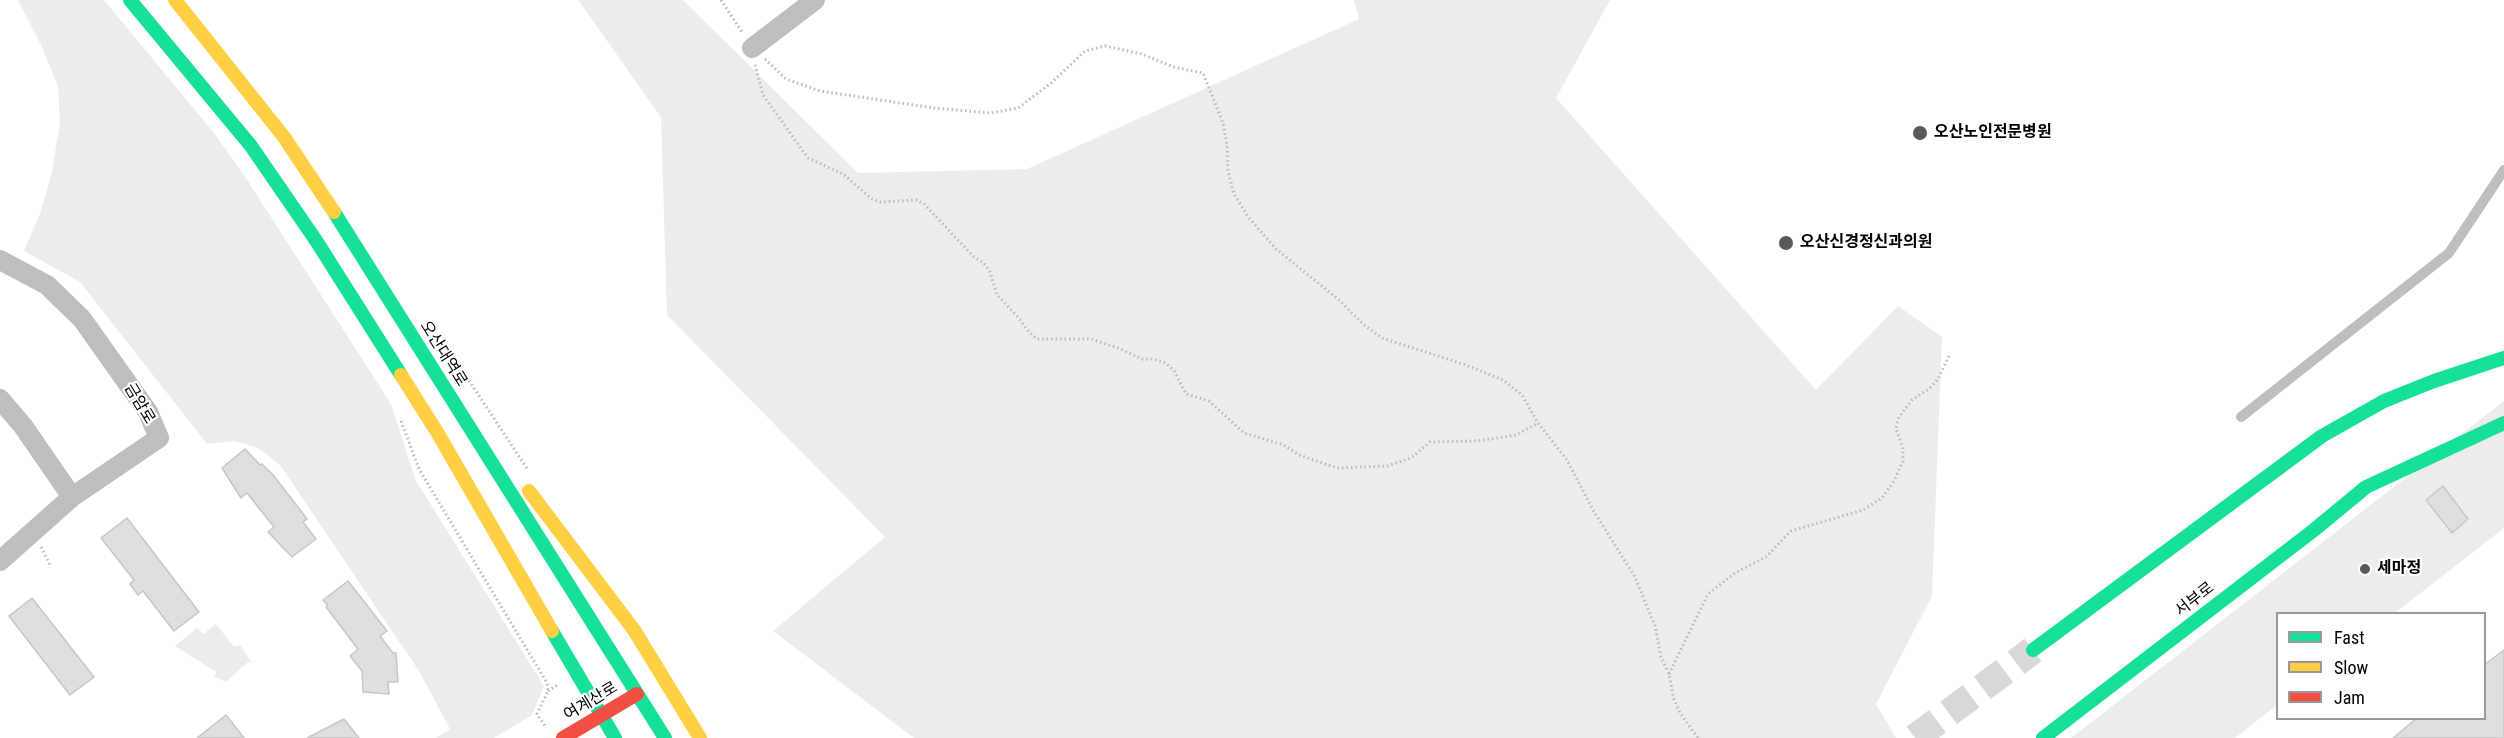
<!DOCTYPE html>
<html>
<head>
<meta charset="utf-8">
<style>
	body { margin:0 }
	#map { position:relative; width:2504px; height:738px; overflow:hidden; background:#fff; font-family:"Roboto Condensed",sans-serif }
	canvas { display:block }
	.legend { position:absolute; left:2276px; top:612px; width:210px; height:108px; box-sizing:border-box; background:#fff; border:2px solid #999; margin:0; padding:8px 10px; list-style:none; font-size:18px; color:#000 }
	.legend li { display:flex; align-items:center; gap:12px; height:30px }
	.legend b { width:30px; border:2px solid #999 }
</style>
</head>
<body>
<div id="map">
<canvas width="2504" height="738"></canvas>
<ul class="legend">
<li><b style="height:8px;background:#16e098"></b>Fast</li>
<li><b style="height:8px;background:#ffcf43"></b>Slow</li>
<li><b style="height:8px;background:#f24e42"></b>Jam</li>
</ul>
</div>
<script>
const ctx = document.querySelector('canvas').getContext('2d');
ctx.lineJoin = 'round';
function paint(path, color) {
  ctx.fillStyle = color;
  ctx.fill(path, 'evenodd');
}
function poly(rows) {
  const path = new Path2D();
  for (const r of rows) {
    path.moveTo(r[0], r[1]);
    for (let i = 2; i < r.length; i += 2) path.lineTo(r[i], r[i + 1]);
  }
  return path;
}
function strokePath(path, color, width, dash) {
  ctx.strokeStyle = color;
  ctx.lineWidth = width;
  ctx.lineCap = dash ? 'butt' : 'round';
  ctx.setLineDash(dash || []);
  ctx.stroke(path);
}
function label(font, color, halo, rows, align = 'center') {
  ctx.font = font + ' "Roboto Condensed","Noto Sans KR",sans-serif';
  ctx.lineWidth = 4.5;
  ctx.setLineDash([]);
  ctx.textBaseline = 'middle';
  ctx.strokeStyle = halo;
  ctx.fillStyle = color;
  for (const [text, x, y, turn = 0] of rows) {
    ctx.save();
    ctx.translate(x, y);
    ctx.rotate((+turn || 0) * Math.PI / 180);
    ctx.textAlign = isNaN(turn) ? turn : align;
    if (halo) ctx.strokeText(text, 0, 0);
    ctx.fillText(text, 0, 0);
    ctx.restore();
  }
}
paint(poly([
	[18,0,104,0,214,133,244,175,391,404,416,481,544,686,532,715,494,738,436,738,450,729,419,671,280,465,261,450,249,445,235,441,207,444,80,282,24,251,41,211,52,172,60,122,58,86,41,45],
	[578,0,683,0,858,173,1027,169,1359,19,1354,0,1610,0,1556,98,1816,390,1898,306,1942,337,1932,596,1876,704,1896,738,914,738,773,631,885,537,667,315,661,117],
	[2504,401,2504,528,2395,613,2278,614,2277,705,2235,738,2071,738],
	[216,624,234,647,240,645,252,663,248,662,226,682,213,676,216,675,216,672,175,646,197,628,203,634]
]), '#ececec');
const building = poly([
	[245,449,260,465,262,464,274,476,307,519,303,522,316,539,292,557,268,532,274,527,247,493,241,498,222,468,245,449],
	[2443,486,2468,519,2452,533,2426,500,2443,486],
	[127,518,199,612,174,631,143,591,138,595,130,584,134,580,101,538,127,518],
	[348,581,387,631,380,636,393,653,396,653,398,682,388,682,389,694,363,692,362,671,350,656,358,649,326,607,328,606,323,600,348,581],
	[32,598,94,677,70,695,9,616,32,598],
	[2504,650,2504,738,2393,738,2417,718,2484,718,2484,665,2504,650],
	[226,715,244,738,197,738,226,715],
	[344,719,359,738,307,738,344,719]
]);
paint(building, '#dfdfdf');
strokePath(building, '#c7c7c7', 1.5);
strokePath(poly([
	[1915,738,2033,650]
]), '#d9d9d9', 28, [28, 14]);
strokePath(poly([
	[721,0,742,32],
	[765,59,786,79,820,91,934,108,991,113,1018,108,1050,84,1085,51,1105,46,1142,54,1173,67,1203,73,1223,123,1227,145,1228,171,1234,194,1249,218,1276,249,1339,300,1364,325,1382,338,1466,365,1503,380,1522,395,1538,423,1567,460,1593,510,1635,577,1655,626,1661,657,1669,674,1674,699,1680,713,1698,738],
	[755,65,763,95,808,158,843,174,872,199,880,202,917,200,924,204,974,257,984,263,990,272,997,295,1018,317,1029,332,1037,339,1091,339,1118,348,1142,359,1153,359,1166,363,1174,371,1186,394,1209,401,1244,433,1284,445,1299,455,1337,468,1387,466,1411,458,1430,442,1477,441,1516,435,1538,423],
	[464,373,528,470],
	[401,421,419,469,547,683,548,691,537,714,545,726],
	[41,547,51,567],
	[1669,674,1708,594,1735,573,1766,557,1791,531,1863,510,1882,498,1894,481,1903,461,1903,449,1896,428,1899,417,1912,400,1930,388,1938,379,1950,354],
	[548,691,559,684]
]), '#b9b9b9', 3, [1.5, 3]);
strokePath(poly([
	[2241,417,2449,253,2504,170]
]), '#bebebe', 10);
strokePath(poly([
	[752,48,815,0],
	[0,260,47,285,82,319,148,412,159,438,72,497,0,561],
	[0,399,23,426,72,497]
]), '#bebebe', 20);
strokePath(poly([
	[130,0,251,146,317,242,401,375],
	[334,212,665,738],
	[552,631,615,738],
	[2033,650,2322,436,2384,401,2434,381,2504,358],
	[2043,738,2314,530,2366,487,2504,423]
]), '#16e098', 14);
strokePath(poly([
	[175,0,284,137,334,212],
	[401,375,437,432,552,631],
	[529,491,634,630,700,738]
]), '#ffcf43', 14);
strokePath(poly([
	[563,738,637,694]
]), '#f24e42', 14);
for (const [x, y, r, color] of [
	[1920,133,8,"#595959"],
	[1786,243,8,"#595959"],
	[2365,569,6,"#595959"]
]) {
  const dot = new Path2D();
  dot.arc(x, y, r, 0, 2 * Math.PI);
  ctx.fillStyle = color;
  ctx.fill(dot);
  strokePath(dot, '#fff', 2);
}
label('bold 16px', '#000', '#fff', [
	["오산노인전문병원",1934,133],
	["오산신경정신과의원",1800,243],
	["세마정",2377,569]
], 'left');
label('16px', '#000', '#fff', [
	["오산대역로",443,354,58],
	["금암로",139,404,59],
	["서부로",2195,600,-38],
	["여계산로",591,702,-31]
]);
</script>
</body>
</html>
